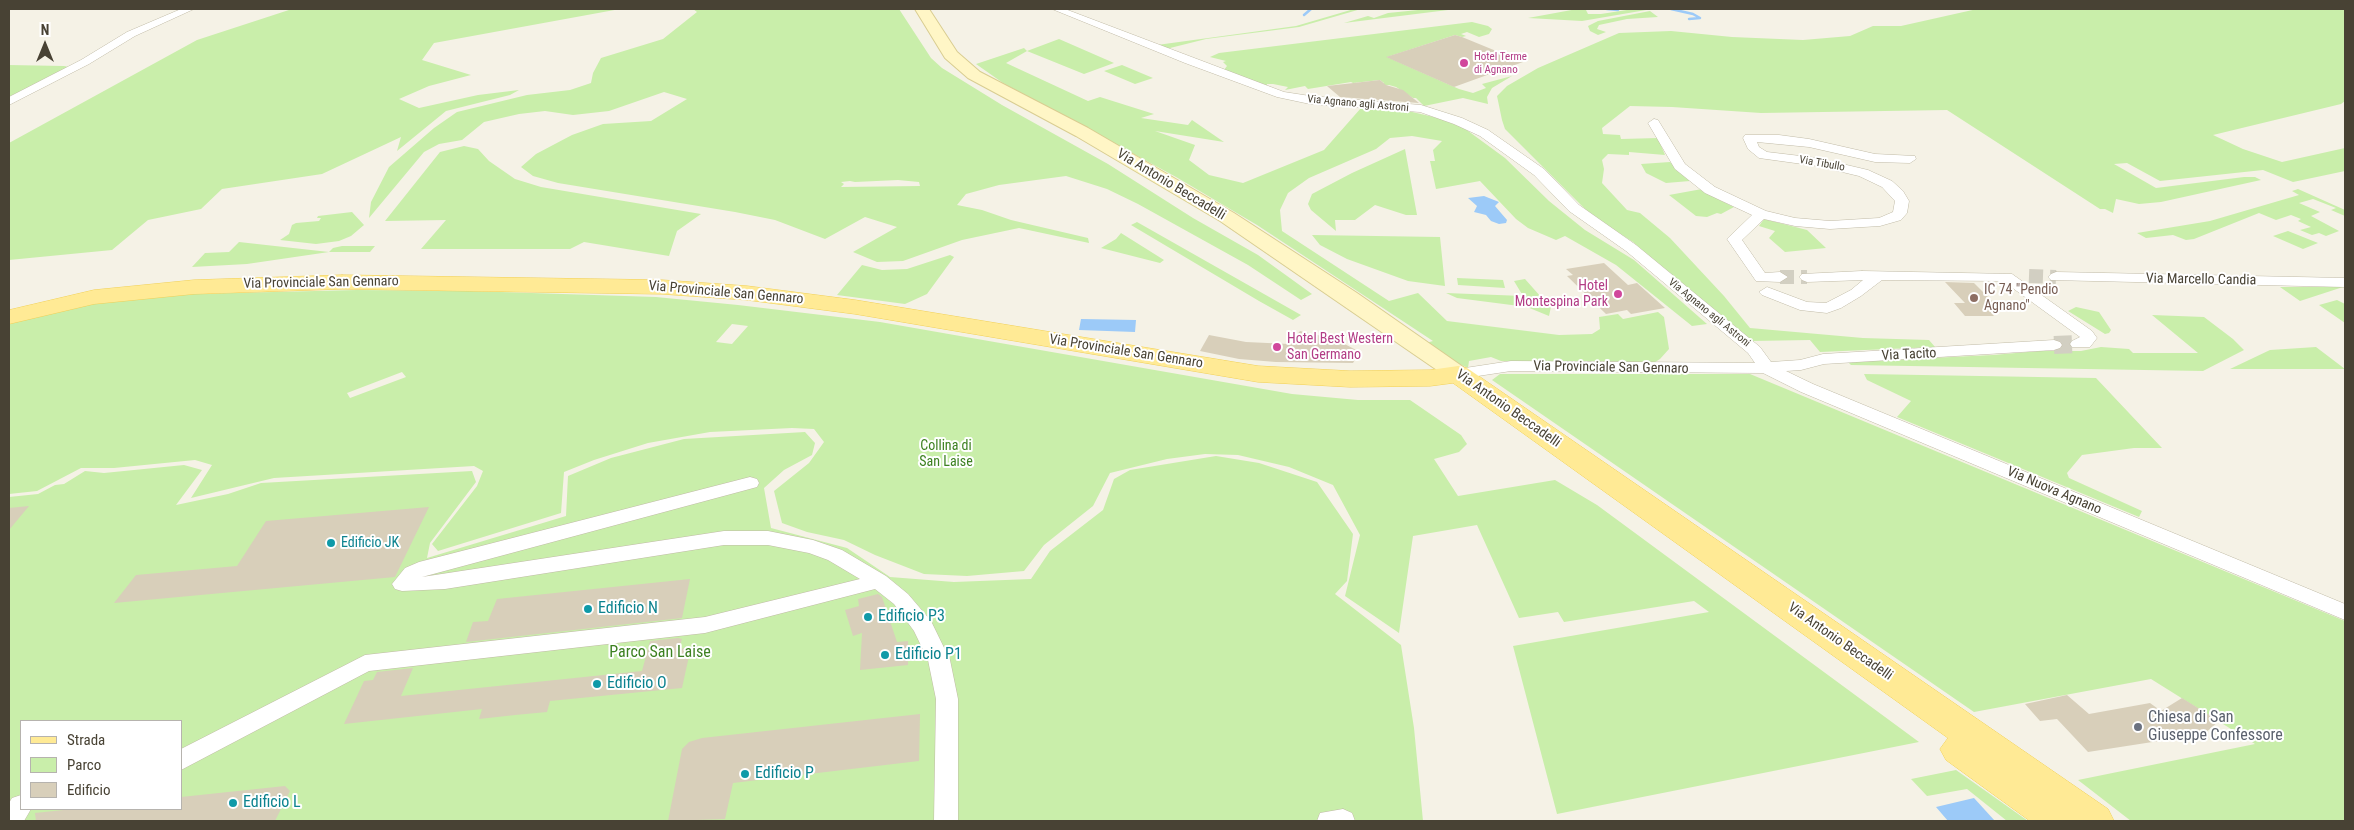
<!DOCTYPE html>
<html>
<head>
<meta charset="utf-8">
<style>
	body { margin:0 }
	#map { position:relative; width:2354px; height:830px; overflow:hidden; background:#f5f2e6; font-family:"Roboto Condensed",sans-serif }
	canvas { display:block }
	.frame { position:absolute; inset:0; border:10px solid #484234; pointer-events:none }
	.legend { position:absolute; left:20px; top:720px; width:162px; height:90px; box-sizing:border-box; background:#fff; border:1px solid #b6b3ae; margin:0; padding:6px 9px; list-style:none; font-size:15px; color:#484234 }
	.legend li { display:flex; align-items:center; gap:10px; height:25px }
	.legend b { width:25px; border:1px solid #b6b3ae }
	.north { position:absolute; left:20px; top:20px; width:50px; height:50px; -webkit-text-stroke:4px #fff; paint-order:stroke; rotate:0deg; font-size:14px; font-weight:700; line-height:20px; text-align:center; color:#484234 }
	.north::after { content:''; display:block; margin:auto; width:18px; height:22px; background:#484234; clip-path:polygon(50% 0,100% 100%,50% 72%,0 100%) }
</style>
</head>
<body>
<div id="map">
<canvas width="2354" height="830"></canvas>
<div class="frame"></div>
<ul class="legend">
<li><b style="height:6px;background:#ffea95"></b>Strada</li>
<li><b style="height:14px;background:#c9eeaa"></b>Parco</li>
<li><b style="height:14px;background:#d8cfba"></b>Edificio</li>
</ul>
<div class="north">N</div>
</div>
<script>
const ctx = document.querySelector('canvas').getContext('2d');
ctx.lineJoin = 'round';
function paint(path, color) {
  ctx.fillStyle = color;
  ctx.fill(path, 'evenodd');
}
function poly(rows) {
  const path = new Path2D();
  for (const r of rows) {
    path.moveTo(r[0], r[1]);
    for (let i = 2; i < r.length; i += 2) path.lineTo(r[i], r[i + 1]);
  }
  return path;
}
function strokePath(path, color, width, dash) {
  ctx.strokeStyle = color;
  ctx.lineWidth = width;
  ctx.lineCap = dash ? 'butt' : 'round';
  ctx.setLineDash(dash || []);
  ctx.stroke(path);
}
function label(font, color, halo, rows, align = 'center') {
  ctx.font = font + ' "Roboto Condensed",sans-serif';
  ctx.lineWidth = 4;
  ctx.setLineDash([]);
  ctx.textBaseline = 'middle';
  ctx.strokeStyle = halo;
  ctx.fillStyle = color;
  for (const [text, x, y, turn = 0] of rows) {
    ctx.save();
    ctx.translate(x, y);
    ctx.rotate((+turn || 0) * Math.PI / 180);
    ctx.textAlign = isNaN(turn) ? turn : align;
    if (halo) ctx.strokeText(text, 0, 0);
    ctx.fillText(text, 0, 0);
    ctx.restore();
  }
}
paint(poly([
	[292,9,620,9,434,43,422,60,471,75,429,86,399,99,419,108,478,95,519,90,510,95,446,111,397,151,401,137,322,174,222,189,201,209,148,220,112,250,9,260,9,143,197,40],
	[693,9,899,9,931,58,942,68,1002,105,1108,164,1193,218,1258,255,1312,294,1301,300,1248,265,1138,204,1107,189,1066,176,999,185,966,194,957,205,982,210,1011,220,1088,238,1089,243,1019,228,962,240,903,261,877,262,853,252,897,227,865,217,825,239,775,220,735,212,558,183,533,176,521,167,536,154,572,135,603,124,651,121,687,99,664,92,609,111,573,115,545,111,519,114,484,122,462,140,439,144,424,152,369,218,371,202,389,167,434,128,457,112,527,95,570,90,591,83,593,73,601,58,663,39,697,12],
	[898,180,919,182,920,186,841,187,844,184,841,182,850,181,855,182],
	[1354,9,1361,9,1299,27,1206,39,1166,49,1157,45,1296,26],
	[1428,9,1456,9,1344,23,1368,16,1374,18,1388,13],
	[1577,9,1589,9,1586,10,1588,14,1601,14,1633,9,1652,9,1582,21,1528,18],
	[1977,9,2345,9,2345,101,2341,104,2213,135,2243,149,2282,162,2345,148,2345,171,2293,182,2263,170,2160,181,2127,163,2114,164,2156,188,2244,177,2255,177,2261,180,2161,202,2139,204,2116,199,2113,213,2105,209,2100,209,1947,110,1761,113,1672,107,1630,106,1602,128,1603,134,1620,135,1621,139,1658,138,1665,155,1629,152,1629,155,1608,154,1602,160,1604,169,1602,183,1627,210,1640,213,1670,238,1724,296,1750,328,1863,338,1929,340,1935,347,1820,352,1810,340,1752,341,1683,287,1633,242,1592,216,1505,129,1502,120,1497,96,1507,86,1538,68,1619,33,1671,31,1732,37,1803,40,1850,36,1873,26,1901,26],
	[1650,11,1658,17,1627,19,1599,25,1597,29,1606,32,1598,35,1590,31,1588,26,1598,21],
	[1472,22,1488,26,1492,29,1489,34,1479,37,1467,32,1461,34,1466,36,1462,37,1455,35,1387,57,1459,89,1473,93,1486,88,1482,84,1512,76,1492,88,1487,97,1488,104,1463,98,1424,106,1416,98,1413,98,1396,87,1389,85,1382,86,1384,83,1380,80,1353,83,1351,82,1308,89,1305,86,1285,90,1288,87,1273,84,1267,84,1267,87,1223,71,1227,66,1223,62,1226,61,1210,57,1219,53],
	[1059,39,1114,63,1084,74,1027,51,1006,63,1088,101,1100,97,1154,114,1141,118,1188,125,1192,120,1224,142,1155,131,1195,145,1189,160,1209,175,1243,183,1324,150,1361,108,1408,111,1438,118,1464,128,1505,158,1549,201,1585,230,1634,260,1707,324,1692,326,1616,265,1565,236,1556,240,1528,228,1516,219,1480,181,1436,189,1430,161,1435,161,1433,150,1442,141,1412,136,1390,138,1376,149,1309,178,1288,193,1280,210,1282,231,1389,301,1418,293,1447,321,1559,335,1592,334,1600,329,1599,317,1618,314,1623,319,1658,312,1664,317,1669,349,1660,359,1652,364,1501,361,1491,357,1469,361,1468,368,1457,363,1426,343,1433,341,1257,225,1176,177,1003,83,976,64,1024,48,1027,51],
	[9,65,64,66,69,67,9,99],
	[1122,65,1153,78,1135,84,1104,71],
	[464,146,478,149,489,161,515,179,541,187,701,214,677,231,669,256,584,242,570,249,421,249,446,220,385,221,440,152],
	[1405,149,1417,215,1406,215,1375,205,1355,220,1335,220,1336,231,1311,210,1308,204,1312,194,1352,173],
	[1670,162,1690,181,1666,183,1646,173,1641,164],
	[1702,189,1720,200,1734,207,1721,214,1717,213,1707,217,1696,216,1669,195],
	[2298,189,2345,210,2345,216,2331,210,2336,208,2313,199,2299,203,2320,212,2311,216,2339,231,2326,236,2319,233,2312,235,2300,230,2311,227,2298,221,2301,219,2291,215,2276,220,2259,213,2194,239,2186,240,2173,235,2146,238,2137,233,2210,221,2299,195,2292,191],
	[352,212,364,225,351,236,339,241,316,244,280,240,289,234,292,225,296,223,319,221,321,218,317,218,318,216],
	[1764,219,1807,230,1826,248,1785,252,1769,238,1775,231,1759,226],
	[1137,222,1301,315,1293,320,1259,301,1131,225],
	[2288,231,2318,243,2303,249,2273,236],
	[1121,233,1164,260,1160,263,1101,248,1116,239],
	[1312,235,1440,237,1445,286,1408,281,1347,259,1320,245],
	[239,242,329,252,333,248,342,246,375,246,370,252,329,252,247,264,192,267,205,253,229,252],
	[950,255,954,257,927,294,905,304,837,295,862,265,882,270,907,269],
	[1457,278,1503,280,1505,288,1458,285],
	[1525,279,1541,297,1552,302,1549,316,1527,307,1457,298,1446,293,1523,296,1514,281],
	[2280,287,2343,287,2300,301],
	[357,290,469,291,656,297,738,305,880,322,1292,394,1358,400,1410,400,1461,435,1467,444,1459,452,1434,459,1458,496,1555,480,1597,505,1919,742,1557,814,1513,646,1709,612,1694,601,1564,622,1558,612,1519,618,1477,525,1413,536,1399,633,1345,596,1360,535,1333,485,1289,467,1238,455,1205,454,1167,459,1110,473,1093,506,1044,545,1024,571,967,576,924,574,875,555,844,540,807,532,782,523,774,491,809,463,824,442,814,429,792,428,710,432,648,443,594,460,564,472,561,513,438,551,432,544,477,486,483,471,474,466,274,478,191,498,212,465,195,460,114,468,81,468,37,491,9,494,9,323,76,306,129,298,190,294],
	[732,324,748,326,732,344,716,342],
	[402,372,406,377,350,398,347,393],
	[2337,300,2345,304,2345,323,2319,305],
	[2076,307,2099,312,2111,330,2109,333,2105,334,2068,311],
	[2152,315,2204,317,2233,339,2244,350,2203,371,1851,365,1848,362,1993,355,2039,351,2081,351,2101,347,2129,349,2133,353,2198,353],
	[2316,347,2345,369,2230,369,2270,350],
	[1500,374,1750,374,2345,621,2345,821,2131,821,2078,780,2255,744,2151,679,1974,712,1492,380],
	[1864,374,2096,378,2162,448,2134,448,2082,455,2067,473,2069,478,2142,511,2139,517,1897,417,1911,401,1867,380],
	[805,432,815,443,812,455,784,470,764,488,771,528,847,548,890,577,954,582,1031,579,1050,551,1103,510,1114,479,1130,470,1216,456,1259,463,1317,482,1353,534,1347,581,1335,594,1401,645,1414,728,1423,821,9,821,9,497,38,494,55,485,64,484,85,471,104,473,184,465,202,470,176,505,228,494,261,483,472,471,476,482,430,543,427,558,566,516,568,476,611,458,684,439],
	[21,721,181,721,181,809,21,809],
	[1956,770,2028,821,2007,821,1967,789,1927,796,1911,779]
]), '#c9eeaa');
paint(poly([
	[1484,196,1499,202,1495,206,1507,220,1506,223,1499,224,1491,221,1486,215,1474,212,1477,206,1468,198],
	[1081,319,1136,320,1135,332,1079,330],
	[1974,798,1995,821,1948,821,1936,807]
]), '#9ccaf8');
strokePath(poly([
	[1607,9,1618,10],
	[1671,9,1693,14,1700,18,1689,19],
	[1304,15,1311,9]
]), '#9ccaf8', 2.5);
paint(poly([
	[1455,35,1462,37,1523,62,1454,87,1386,57],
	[1380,80,1386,85,1403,90,1419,103,1340,97,1327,86],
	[1604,263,1628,285,1637,283,1665,308,1631,314,1627,310,1606,314,1567,276,1573,275,1566,269],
	[1945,282,1974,283,2000,309,1988,309,1994,316,1965,316,1954,303,1965,303],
	[1300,331,1335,339,1360,352,1353,363,1276,362,1239,359,1200,351,1209,335,1246,342,1289,344],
	[29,506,9,530,9,508],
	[429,507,395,577,114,603,136,575,237,566,266,521],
	[690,579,682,618,466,642,473,622,488,621,497,599],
	[878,594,882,597,897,642,908,641,908,665,860,670,862,633,853,636,845,610,859,606,858,599],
	[678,638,682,639,679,649,691,647,682,688,550,701,547,712,515,715,479,719,482,709,344,724,364,681,373,680,377,672,413,668,401,696,642,671,650,641],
	[2067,695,2089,714,2150,703,2161,711,2182,698,2219,721,2204,734,2088,752,2057,719,2040,721,2025,704],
	[920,714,919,761,733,783,725,819,668,821,682,749,689,742,702,738],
	[285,786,290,791,275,821,36,821,35,813,73,809,181,809,181,797]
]), '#d8cfba');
strokePath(poly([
	[2029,276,2056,277],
	[1780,277,1807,277]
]), '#d2cfc2', 14, [14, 7]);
strokePath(poly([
	[2054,345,2078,344]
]), '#d2cfc2', 18, [18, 9]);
const street = poly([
	[181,9,194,9,135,36,89,64,9,105,9,97,81,60,127,32,181,9],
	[1052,9,1065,9,1284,92,1310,96,1421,105,1462,118,1488,130,1544,169,1579,205,1636,245,1760,347,1771,362,1800,360,1823,354,2054,340,2060,342,2062,345,2060,348,2054,350,1824,364,1801,370,1786,371,1813,384,2345,604,2345,620,1801,392,1763,373,1511,371,1458,379,1452,378,1450,374,1452,370,1511,361,1755,363,1748,353,1626,251,1569,211,1534,175,1480,136,1454,124,1420,112,1310,104,1277,97,1185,63,1052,9],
	[1654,119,1658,120,1685,164,1715,187,1766,211,1795,218,1830,221,1879,218,1893,212,1895,201,1882,187,1859,176,1817,166,1759,158,1748,149,1743,138,1745,135,1779,135,1809,139,1875,154,1915,156,1916,159,1910,163,1875,162,1809,147,1757,142,1759,147,1767,152,1817,158,1868,170,1892,181,1903,191,1909,201,1907,213,1901,220,1880,226,1830,229,1795,226,1764,219,1742,240,1765,273,1780,272,1788,277,1780,282,1756,281,1727,239,1752,215,1705,193,1675,169,1648,123,1654,119],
	[1862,271,2012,274,2092,331,2097,338,2090,347,2072,347,2070,344,2072,341,2080,337,2003,281,1882,280,1861,296,1841,308,1827,313,1800,310,1762,295,1759,292,1767,287,1807,302,1826,303,1851,290,1863,280,1807,282,1802,280,1799,277,1802,274,1862,271],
	[2056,272,2345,278,2345,287,2051,280,2048,277,2051,274,2056,272],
	[750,477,757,479,759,483,757,487,422,577,724,531,768,531,813,540,842,550,886,576,908,594,931,621,950,660,958,699,958,821,934,821,936,699,928,660,914,631,894,604,875,589,705,633,369,671,181,770,181,749,365,655,705,617,860,579,828,560,809,553,768,545,724,545,445,589,402,591,395,589,392,584,405,568,419,562,750,477],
	[21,795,21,809,31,809,24,821,9,821,9,803,12,798,21,795],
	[1343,809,1352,813,1355,821,1317,821,1320,813,1343,809]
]);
const secondary = poly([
	[915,9,929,9,957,52,980,72,1088,128,1234,213,1357,293,1466,369,1470,374,1466,379,1458,381,1450,379,1220,221,1076,136,968,78,945,58,915,9]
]);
const primary = poly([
	[342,275,662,280,747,286,855,300,1258,366,1350,371,1430,370,1458,366,1467,368,2108,809,2114,821,2030,821,1946,760,1940,749,1948,738,1453,383,1430,386,1350,387,1258,382,855,314,747,300,662,294,342,289,194,294,94,304,9,324,9,310,94,290,194,280,342,275]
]);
strokePath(street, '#c1bba7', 1);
strokePath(secondary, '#d9cd91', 2);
strokePath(primary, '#f1d058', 1);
paint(street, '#fff');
paint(secondary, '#fff6c6');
paint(primary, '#ffea95');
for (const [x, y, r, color] of [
	[1464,63,5,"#d1479c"],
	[1618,294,5,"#d1479c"],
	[1974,298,5,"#8d6e63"],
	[1277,347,5,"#d1479c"],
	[331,543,5,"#0f9aa8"],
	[588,609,5,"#0f9aa8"],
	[868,617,5,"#0f9aa8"],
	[885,655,5,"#0f9aa8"],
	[597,684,5,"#0f9aa8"],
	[2138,727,5,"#6b7280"],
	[745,774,5,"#0f9aa8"],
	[233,803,5,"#0f9aa8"]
]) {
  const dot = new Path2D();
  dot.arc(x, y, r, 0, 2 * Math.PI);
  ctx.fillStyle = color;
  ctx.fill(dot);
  strokePath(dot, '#fff', 2);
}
label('11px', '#b23c85', '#fff', [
	["Hotel Terme",1474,57],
	["di Agnano",1474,70]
], 'left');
label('11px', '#484234', '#fff', [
	["Via Agnano agli Astroni",1358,104,5],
	["Via Tibullo",1822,164,10],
	["Via Agnano agli Astroni",1709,313,39]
]);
label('14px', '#484234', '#fff', [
	["Via Antonio Beccadelli",1171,185,31],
	["Via Marcello Candia",2201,280,1],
	["Via Provinciale San Gennaro",321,283,-1],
	["Via Provinciale San Gennaro",726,293,5],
	["Via Provinciale San Gennaro",1126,352,9],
	["Via Tacito",1909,355,-3],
	["Via Provinciale San Gennaro",1611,368,1],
	["Via Antonio Beccadelli",1508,409,35],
	["Via Nuova Agnano",2054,491,23],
	["Via Antonio Beccadelli",1840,642,35]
]);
label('14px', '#b23c85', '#fff', [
	["Hotel",1608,286],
	["Montespina Park",1608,302],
	["Hotel Best Western",1287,339,"left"],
	["San Germano",1287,355,"left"]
], 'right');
label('14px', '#785e54', '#fff', [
	["IC 74 \"Pendio",1984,290],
	["Agnano\"",1984,306]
], 'left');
label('14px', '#3d8121', '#fff', [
	["Collina di",946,446],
	["San Laise",946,462]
]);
label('14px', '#0d838f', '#fff', [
	["Edificio JK",341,543]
], 'left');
label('16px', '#0d838f', '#fff', [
	["Edificio N",598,609],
	["Edificio P3",878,617],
	["Edificio P1",895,655],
	["Edificio O",607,684],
	["Edificio P",755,774],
	["Edificio L",243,803]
], 'left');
label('16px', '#3d8121', '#fff', [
	["Parco San Laise",660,653]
]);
label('16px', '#5b616d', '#fff', [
	["Chiesa di San",2148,718],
	["Giuseppe Confessore",2148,736]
], 'left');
</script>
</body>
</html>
